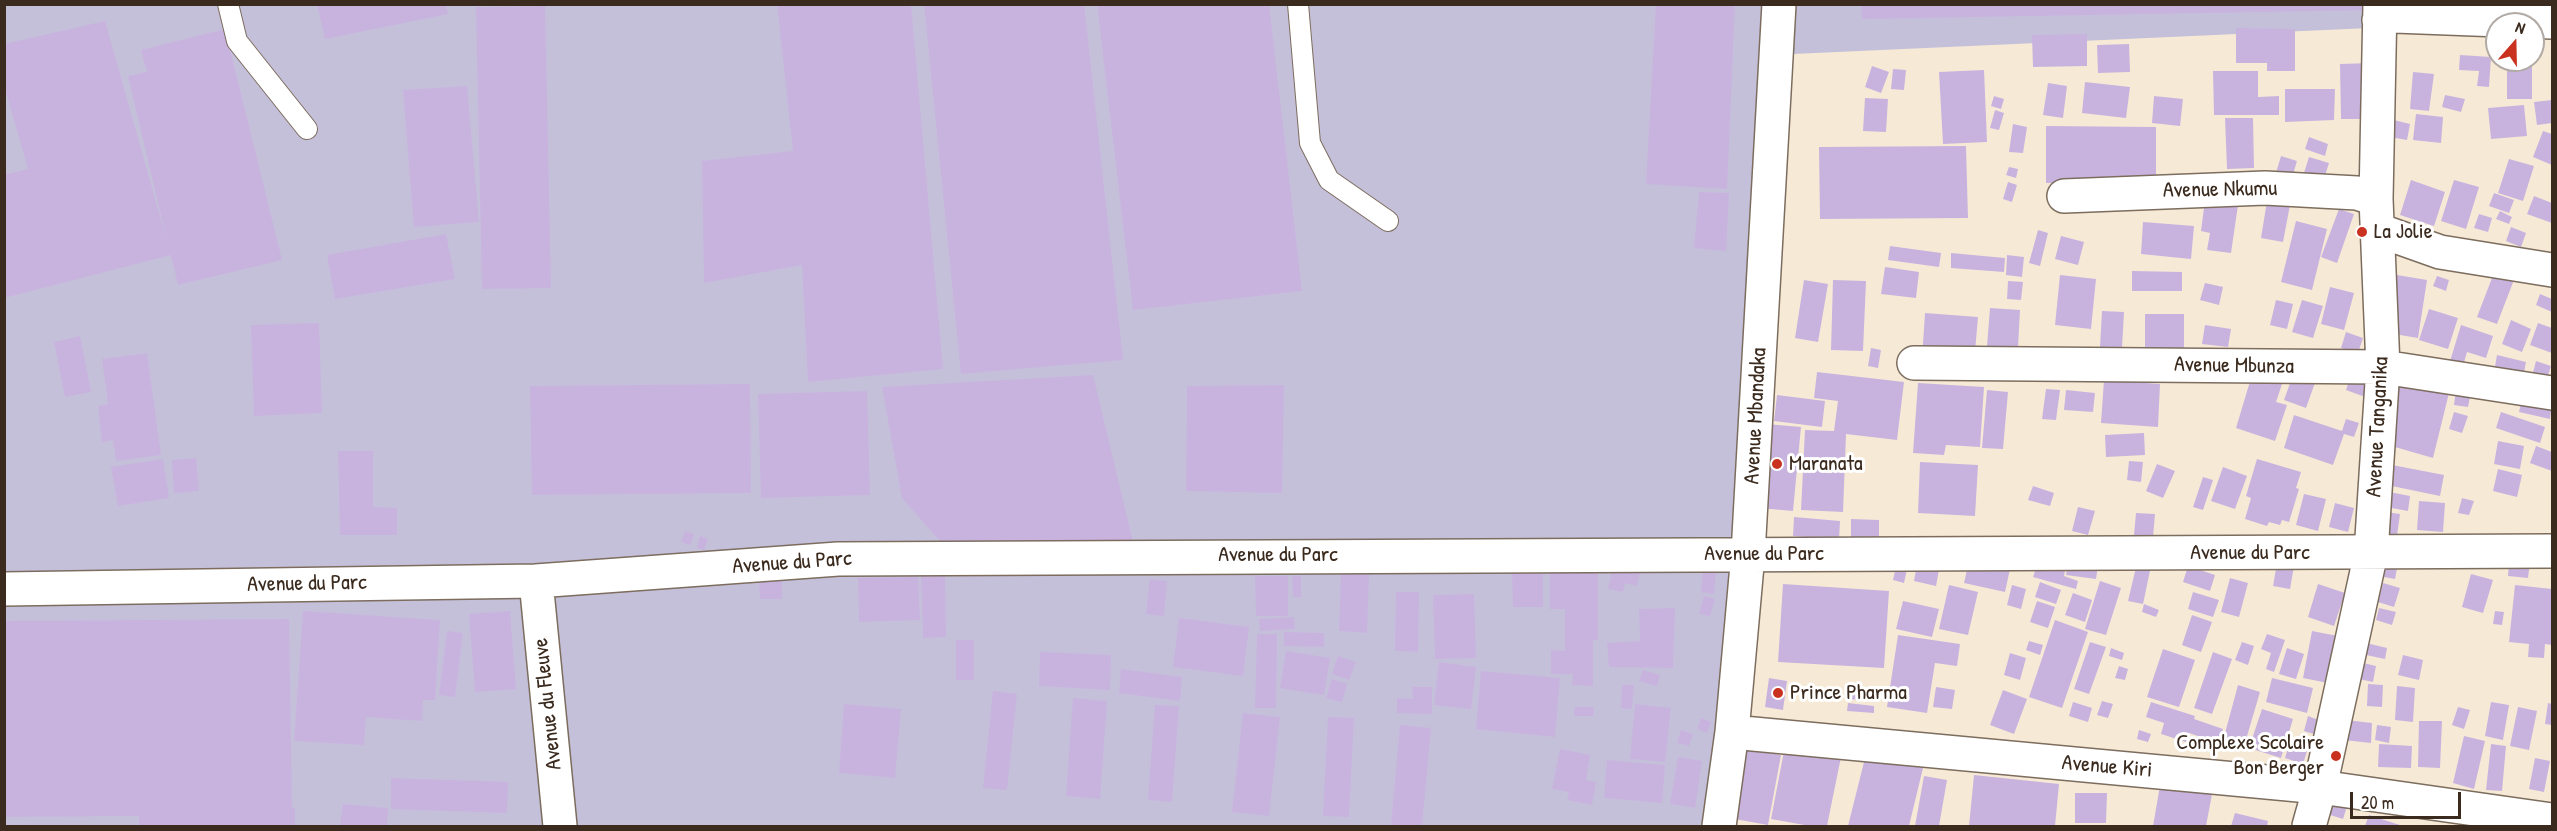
<!DOCTYPE html>
<html>
<head>
<meta charset="utf-8">
<style>
	body { margin:0 }
	#map { position:relative; width:2557px; height:831px; overflow:hidden; background:#f6ead6; font-family:"Patrick Hand",sans-serif }
	canvas { display:block }
	.frame { position:absolute; inset:0; border:6px solid #3b2a1e; pointer-events:none }
	.north { position:absolute; left:2485px; top:12px; width:60px; height:60px; box-sizing:border-box; background:#fff; border:2px solid #b1aaa5; border-radius:50%; rotate:20deg; font-size:16px; font-weight:700; line-height:24px; text-align:center; color:#3b2a1e }
	.north::after { content:''; display:block; margin:auto; width:21px; height:27px; background:#c8321e; clip-path:polygon(50% 0,100% 100%,50% 72%,0 100%) }
	.scale { position:absolute; left:2350px; top:792px; width:111px; height:27px; box-sizing:border-box; border:3px solid #3b2a1e; border-top:0; padding-left:8px; font-size:18px; line-height:21px; white-space:nowrap; color:#3b2a1e; -webkit-text-stroke:4px #fff; paint-order:stroke }
</style>
</head>
<body>
<div id="map">
<canvas width="2557" height="831"></canvas>
<div class="frame"></div>
<div class="north">N</div>
<div class="scale">20 m</div>
</div>
<script>
const ctx = document.querySelector('canvas').getContext('2d');
ctx.lineJoin = 'round';
function paint(path, color) {
  ctx.fillStyle = color;
  ctx.fill(path, 'evenodd');
}
function poly(rows) {
  const path = new Path2D();
  for (const r of rows) {
    path.moveTo(r[0], r[1]);
    for (let i = 2; i < r.length; i += 2) path.lineTo(r[i], r[i + 1]);
  }
  return path;
}
function strokePath(path, color, width, dash) {
  ctx.strokeStyle = color;
  ctx.lineWidth = width;
  ctx.lineCap = dash ? 'butt' : 'round';
  ctx.setLineDash(dash || []);
  ctx.stroke(path);
}
function label(font, color, halo, rows, align = 'center') {
  ctx.font = font + ' "Patrick Hand",sans-serif';
  ctx.lineWidth = 6;
  ctx.setLineDash([]);
  ctx.textBaseline = 'middle';
  ctx.strokeStyle = halo;
  ctx.fillStyle = color;
  for (const [text, x, y, turn = 0] of rows) {
    ctx.save();
    ctx.translate(x, y);
    ctx.rotate((+turn || 0) * Math.PI / 180);
    ctx.textAlign = isNaN(turn) ? turn : align;
    if (halo) ctx.strokeText(text, 0, 0);
    ctx.fillText(text, 0, 0);
    ctx.restore();
  }
}
paint(poly([
	[5,5,2413,5,2414,26,1793,54,1755,549,1721,826,5,826]
]), '#c5c0da');
paint(poly([
	[317,4,446,4,448,14,325,39],
	[777,4,911,4,943,369,808,382,802,265,704,283,702,161,793,151],
	[924,4,1084,4,1123,360,961,374],
	[1097,4,1269,4,1302,291,1133,310],
	[1656,4,1735,4,1727,189,1646,184],
	[1861,4,2376,4,2376,10,1862,19],
	[545,6,551,288,482,289,476,7],
	[105,21,167,241,128,76,147,72,141,50,225,29,282,260,178,285,171,255,4,298,4,175,28,169,4,85,4,44],
	[2236,28,2295,29,2295,71,2267,71,2267,63,2236,63],
	[2087,34,2087,66,2033,67,2032,35],
	[2129,44,2130,72,2098,73,2097,45],
	[2460,55,2491,57,2489,87,2477,86,2479,71,2459,70],
	[2532,62,2532,99,2507,99,2507,63],
	[2372,63,2373,119,2341,119,2340,64],
	[1872,66,1889,72,1881,93,1865,87],
	[1893,69,1906,70,1904,90,1891,89],
	[1984,70,1987,142,1943,144,1939,72],
	[2213,71,2258,71,2258,97,2279,96,2279,115,2214,115],
	[2413,72,2434,74,2429,111,2410,109],
	[2085,82,2130,87,2126,118,2082,113],
	[2048,83,2067,86,2063,118,2043,115],
	[467,86,479,222,414,227,403,90],
	[2285,89,2335,89,2334,120,2285,122],
	[2445,95,2465,99,2461,112,2442,107],
	[1994,96,2004,99,2001,109,1991,106],
	[2154,96,2183,99,2180,126,2152,123],
	[1865,98,1888,99,1886,132,1863,131],
	[2552,100,2552,123,2537,125,2534,102],
	[2524,105,2527,136,2491,139,2488,108],
	[1995,110,2004,113,1999,130,1990,128],
	[2416,114,2443,117,2441,143,2413,140],
	[2225,118,2253,118,2254,168,2227,169],
	[2394,120,2410,124,2407,140,2390,137],
	[2013,124,2027,127,2023,153,2009,152],
	[2046,126,2156,127,2156,184,2046,183],
	[2543,131,2552,134,2552,165,2533,157],
	[2309,137,2328,144,2325,156,2305,149],
	[1966,146,1968,218,1820,219,1819,147],
	[2281,156,2297,161,2291,181,2275,176],
	[2309,157,2329,163,2324,179,2304,173],
	[2509,159,2534,166,2523,201,2498,193],
	[2009,167,2018,169,2016,178,2006,175],
	[2411,180,2445,192,2434,226,2400,215],
	[2454,180,2479,187,2466,229,2441,221],
	[2008,182,2017,185,2012,202,2003,199],
	[1699,192,1729,193,1726,251,1694,248],
	[2494,193,2514,200,2509,213,2489,206],
	[2534,196,2552,203,2552,223,2527,214],
	[2205,200,2238,205,2231,253,2207,250,2210,233,2201,231],
	[2267,201,2290,205,2283,242,2261,238],
	[2339,209,2354,214,2337,263,2321,257],
	[2500,211,2512,217,2509,224,2496,219],
	[2479,214,2492,218,2488,232,2474,228],
	[2296,221,2327,229,2312,290,2281,282],
	[2143,222,2194,226,2191,259,2141,254],
	[2511,227,2526,233,2521,247,2506,241],
	[2038,230,2048,233,2040,266,2029,263],
	[446,234,455,279,335,299,327,255],
	[2061,236,2084,242,2078,265,2055,259],
	[1890,246,1941,253,1939,267,1888,260],
	[1951,253,2005,258,2004,272,1951,268],
	[2007,255,2024,257,2022,277,2006,275],
	[2497,265,2517,272,2497,324,2477,317],
	[1885,267,1919,272,1916,298,1881,294],
	[2132,271,2182,272,2182,291,2132,291],
	[2060,275,2096,279,2091,329,2055,325],
	[2397,275,2427,280,2418,338,2388,333],
	[2437,276,2449,280,2446,291,2433,286],
	[1804,280,1828,284,1818,342,1795,338],
	[1833,280,1866,281,1863,351,1831,350],
	[2008,281,2023,282,2021,300,2007,299],
	[2205,283,2223,287,2219,305,2200,300],
	[2330,287,2354,293,2344,330,2321,324],
	[2540,294,2552,299,2552,312,2536,305],
	[2276,300,2293,304,2287,329,2270,325],
	[2302,300,2323,306,2313,338,2292,332],
	[1990,308,2020,310,2018,348,1987,346],
	[2429,309,2458,318,2448,349,2419,340],
	[2102,311,2124,312,2122,348,2100,347],
	[1925,313,1978,317,1974,363,1922,359],
	[2145,314,2184,314,2184,357,2145,355],
	[2511,320,2531,329,2522,352,2502,344],
	[319,323,322,413,254,416,251,325],
	[2538,323,2552,328,2552,353,2530,345],
	[2205,325,2231,329,2228,347,2202,344],
	[2461,325,2493,336,2486,358,2467,352,2461,373,2448,368],
	[2346,332,2363,338,2358,353,2341,348],
	[80,336,91,392,65,397,54,342],
	[1871,348,1881,350,1878,368,1868,366],
	[147,353,161,455,116,461,113,440,102,442,98,406,108,404,102,359],
	[2497,355,2526,362,2522,383,2493,378],
	[2536,361,2551,366,2544,388,2530,384],
	[2254,368,2284,378,2276,402,2287,405,2275,441,2236,428],
	[1817,372,1904,382,1897,440,1846,434,1843,512,1801,510,1805,430,1834,431,1838,401,1814,398],
	[2294,372,2316,380,2306,408,2284,400],
	[1093,375,1133,542,941,542,902,498,882,387],
	[2351,375,2374,383,2368,398,2346,390],
	[2396,378,2449,393,2433,458,2388,445,2399,402,2390,400],
	[2104,380,2160,384,2158,427,2101,423],
	[1918,383,1984,387,1980,447,1946,445,1944,455,1913,453],
	[750,384,751,493,532,495,530,386],
	[1284,385,1282,493,1186,491,1187,386],
	[2046,389,2060,390,2056,420,2042,419],
	[2456,389,2471,392,2468,407,2454,405],
	[1987,390,2008,392,2003,449,1982,448],
	[2066,390,2095,393,2093,412,2064,410],
	[867,391,870,495,761,498,758,394],
	[1777,395,1825,401,1822,427,1774,421],
	[2523,395,2552,402,2550,419,2519,412],
	[2454,412,2468,416,2462,433,2449,429],
	[2501,412,2545,427,2540,443,2496,428],
	[2294,415,2342,431,2346,419,2359,423,2354,437,2344,434,2333,465,2284,448],
	[1767,424,1801,427,1793,511,1759,508],
	[2144,433,2145,455,2106,457,2105,435],
	[2498,441,2524,446,2520,469,2494,464],
	[2536,446,2552,452,2552,471,2530,463],
	[338,451,373,451,373,507,397,508,397,535,340,535],
	[196,458,199,491,174,493,172,460],
	[163,459,169,498,118,506,111,467],
	[2257,459,2301,472,2296,488,2299,489,2289,522,2282,520,2280,525,2269,522,2267,526,2245,519,2251,498,2246,496],
	[2129,461,2143,462,2141,482,2127,480],
	[1920,462,1978,465,1975,516,1918,513],
	[2157,464,2175,471,2163,498,2146,491],
	[2387,464,2444,475,2440,496,2382,484],
	[2223,467,2247,476,2235,509,2211,501],
	[2498,469,2522,475,2517,497,2493,491],
	[2203,477,2213,480,2203,510,2193,507],
	[2033,486,2054,493,2050,506,2028,500],
	[2384,491,2410,496,2408,511,2381,506],
	[2304,494,2326,499,2318,531,2296,525],
	[2462,498,2474,501,2469,515,2458,513],
	[2419,501,2445,503,2443,532,2417,530],
	[2335,503,2354,508,2348,532,2329,527],
	[2078,507,2095,511,2088,535,2072,531],
	[2378,511,2400,514,2395,550],
	[2136,513,2155,514,2153,537,2134,535],
	[1794,517,1840,521,1839,540,1793,536],
	[1851,519,1879,520,1879,541,1851,541],
	[685,531,694,534,690,545,681,542],
	[700,536,708,539,704,550,697,548],
	[2510,553,2531,555,2528,578,2508,576],
	[2069,555,2099,559,2096,579,2066,575],
	[1898,557,1909,560,1904,583,1893,580],
	[1918,559,1940,564,1936,586,1914,581],
	[1614,561,1641,567,1637,586,1625,583,1623,592,1608,589],
	[1969,561,2010,569,2005,592,1964,583],
	[2064,562,2061,570,2065,571,2064,576,2078,581,2076,589,2033,577,2036,568],
	[2137,563,2151,566,2143,604,2128,601],
	[2277,563,2294,566,2290,589,2273,586],
	[2398,563,2395,579,2368,574],
	[2188,566,2215,575,2210,591,2183,582],
	[1550,571,1598,571,1598,640,1593,640,1593,686,1572,685,1573,674,1551,674,1551,650,1565,651,1565,609,1550,609],
	[1703,571,1716,572,1714,594,1701,592],
	[1341,573,1369,574,1367,633,1339,631],
	[1512,573,1543,574,1543,607,1513,607],
	[921,574,945,574,946,637,923,638],
	[2471,574,2493,580,2483,613,2462,607],
	[1255,576,1288,576,1288,616,1256,616],
	[1292,576,1301,576,1301,597,1293,597],
	[918,577,920,620,859,622,858,578],
	[2230,578,2248,583,2239,617,2221,612],
	[1150,579,1167,581,1164,616,1146,614],
	[782,581,782,599,760,599,759,582],
	[2100,581,2121,588,2106,635,2085,629],
	[2040,582,2061,590,2056,604,2035,597],
	[2383,583,2400,588,2394,607,2378,602],
	[1783,584,1889,591,1884,668,1778,662],
	[2318,584,2345,593,2334,626,2308,617],
	[1949,585,1978,592,1968,635,1939,629],
	[2012,585,2026,589,2021,609,2007,605],
	[2515,585,2552,589,2552,645,2545,644,2544,658,2528,657,2529,644,2509,642],
	[1396,592,1419,592,1418,652,1395,651],
	[2193,592,2219,600,2213,617,2188,609],
	[2073,593,2092,600,2085,622,2065,615],
	[1474,594,1476,658,1435,659,1433,595],
	[1704,596,1715,599,1710,616,1699,614],
	[1903,601,1939,609,1932,637,1896,629],
	[2037,601,2055,607,2048,628,2030,622],
	[2144,604,2159,610,2156,617,2142,612],
	[1675,608,1673,668,1609,667,1607,643,1640,641,1639,609],
	[2379,608,2396,612,2392,625,2376,620],
	[303,611,440,620,435,700,423,700,422,721,366,717,364,745,294,741],
	[510,611,516,689,475,692,469,614],
	[2495,611,2504,612,2502,625,2493,624],
	[2192,615,2212,622,2201,652,2182,645],
	[1294,617,1295,629,1260,631,1259,619],
	[1179,618,1249,627,1243,676,1173,667],
	[289,619,292,808,295,808,295,826,139,826,139,816,4,817,4,621],
	[2055,620,2088,632,2062,708,2029,697],
	[447,631,463,633,455,697,439,695],
	[2312,631,2338,636,2328,683,2303,678],
	[1284,632,1324,633,1324,647,1284,646],
	[1257,634,1277,634,1276,708,1255,708],
	[2267,634,2285,640,2274,672,2266,669,2271,653,2261,649],
	[1898,635,1960,644,1957,666,1935,663,1927,713,1887,707],
	[956,640,974,640,974,680,956,680],
	[2354,640,2387,648,2385,659,2352,652],
	[2029,641,2043,645,2040,655,2026,650],
	[2090,642,2106,647,2089,694,2074,689],
	[2242,642,2254,646,2248,665,2235,660],
	[2111,648,2124,653,2122,660,2109,656],
	[2287,648,2304,654,2296,679,2279,674],
	[2163,649,2195,660,2179,707,2147,697],
	[1286,651,1330,658,1324,695,1280,688],
	[1040,652,1111,655,1110,690,1039,686],
	[2213,652,2232,659,2212,714,2194,708],
	[2010,653,2026,658,2020,680,2004,675],
	[2403,655,2423,660,2419,680,2398,675],
	[1338,656,1356,662,1349,680,1332,674],
	[1439,662,1476,667,1471,709,1434,705],
	[2363,663,2376,666,2373,682,2359,679],
	[2119,666,2128,669,2125,680,2115,678],
	[1121,669,1182,677,1180,701,1119,693],
	[1643,670,1660,675,1657,686,1639,681],
	[1481,671,1560,678,1555,737,1476,729],
	[1769,678,1787,681,1783,710,1765,707],
	[2272,678,2313,688,2307,713,2266,702],
	[1332,679,1347,684,1342,702,1326,698],
	[2368,684,2383,685,2382,707,2367,706],
	[1622,685,1634,685,1632,709,1621,708],
	[2238,685,2260,692,2245,743,2224,737],
	[2397,686,2415,688,2413,722,2395,720],
	[1412,687,1432,687,1432,714,1397,713,1397,698,1413,699],
	[1936,687,1955,690,1952,709,1933,707],
	[1845,690,1866,691,1866,700,1845,699],
	[2003,690,2027,699,2014,734,1990,725],
	[993,691,1017,694,1007,790,983,788],
	[1073,698,1107,701,1100,799,1066,796],
	[2102,701,2113,704,2108,718,2097,715],
	[2073,702,2092,708,2088,722,2069,716],
	[2151,702,2195,716,2194,719,2223,729,2218,743,2189,733,2186,742,2161,734,2164,723,2146,717],
	[2491,702,2509,705,2503,740,2485,736],
	[1848,703,1874,706,1874,713,1847,711],
	[2548,703,2552,704,2552,725,2545,724],
	[844,704,901,709,895,778,839,773],
	[1635,704,1671,708,1665,762,1630,759],
	[1155,705,1179,706,1172,802,1148,800],
	[1575,707,1594,707,1593,716,1574,716],
	[2458,707,2470,710,2464,729,2452,725],
	[2518,707,2537,711,2529,750,2510,746],
	[2262,709,2293,719,2281,758,2249,748],
	[1243,713,1280,717,1269,816,1232,812],
	[2308,716,2321,721,2317,735,2304,731],
	[1328,717,1354,718,1349,817,1323,816],
	[1701,718,1711,722,1707,733,1697,729],
	[2337,719,2372,723,2371,743,2335,739],
	[2419,721,2442,721,2440,768,2418,767],
	[1400,725,1431,728,1422,826,1391,826],
	[2377,725,2391,727,2389,743,2375,740],
	[1681,730,1693,734,1689,746,1677,743],
	[2139,730,2151,734,2148,742,2137,739],
	[2464,736,2485,741,2474,789,2453,783],
	[2290,741,2308,748,2303,764,2285,758],
	[2379,744,2412,746,2411,768,2378,767],
	[2491,744,2506,746,2502,791,2486,790],
	[1785,746,1841,757,1827,826,1810,826,1771,819],
	[1742,748,1781,755,1768,825,1729,818],
	[1560,749,1590,755,1586,780,1596,782,1592,805,1567,800,1569,792,1552,789],
	[1866,754,1923,768,1909,826,1848,826],
	[1678,757,1702,761,1695,808,1670,804],
	[2535,758,2550,761,2544,792,2529,789],
	[1607,760,1665,765,1662,803,1604,798],
	[1974,775,2059,784,2055,826,1969,826],
	[1924,776,1947,780,1939,826,1915,826],
	[391,778,508,782,507,813,391,809],
	[2161,780,2213,789,2206,826,2153,826],
	[2334,791,2350,797,2343,819,2327,814],
	[2075,793,2107,793,2106,823,2075,823],
	[343,804,388,808,387,826,340,826],
	[2235,813,2268,821,2267,826,2231,826],
	[2369,815,2403,826,2365,826]
]), '#c8b3df');
const service = poly([
	[228,4,237,41,307,129],
	[1298,4,1310,143,1329,180,1388,221]
]);
const minor = poly([
	[2379,20,2395,16,2552,22],
	[2064,196,2265,188,2357,193,2376,199],
	[2378,230,2440,252,2552,270],
	[1914,363,2383,367,2552,393],
	[536,581,560,826],
	[4,589,536,581,838,559,2552,551],
	[1732,732,2320,787,2552,820],
	[1719,826,1732,732,1748,554,1779,4],
	[2309,826,2320,787,2371,553,2383,367,2376,199,2380,4]
]);
strokePath(service, '#7c6d5e', 22);
strokePath(minor, '#7c6d5e', 36);
strokePath(service, '#fff', 20);
strokePath(minor, '#fff', 33);
for (const [x, y, r, color] of [
	[2362,232,6,"#c8321e"],
	[1777,464,6,"#c8321e"],
	[1778,693,6,"#c8321e"],
	[2336,756,6,"#c8321e"]
]) {
  const dot = new Path2D();
  dot.arc(x, y, r, 0, 2 * Math.PI);
  ctx.fillStyle = color;
  ctx.fill(dot);
  strokePath(dot, '#fff', 2);
}
label('22px', '#3b2a1e', '#fff', [
	["Avenue Nkumu",2220,190,-1],
	["Avenue Mbunza",2234,366,1],
	["Avenue Mbandaka",1756,416,-87],
	["Avenue Tanganika",2378,427,-87],
	["Avenue du Parc",2250,553],
	["Avenue du Parc",1764,554],
	["Avenue du Parc",1278,555],
	["Avenue du Parc",792,563,-4],
	["Avenue du Parc",307,584,-1],
	["Avenue du Fleuve",548,704,-96],
	["Avenue Kiri",2107,767,5]
]);
label('22px', '#3b2a1e', '#fff', [
	["La Jolie",2374,232],
	["Maranata",1789,464],
	["Prince Pharma",1790,693],
	["Complexe Scolaire",2324,743,"right"],
	["Bon Berger",2324,768,"right"]
], 'left');
</script>
</body>
</html>
